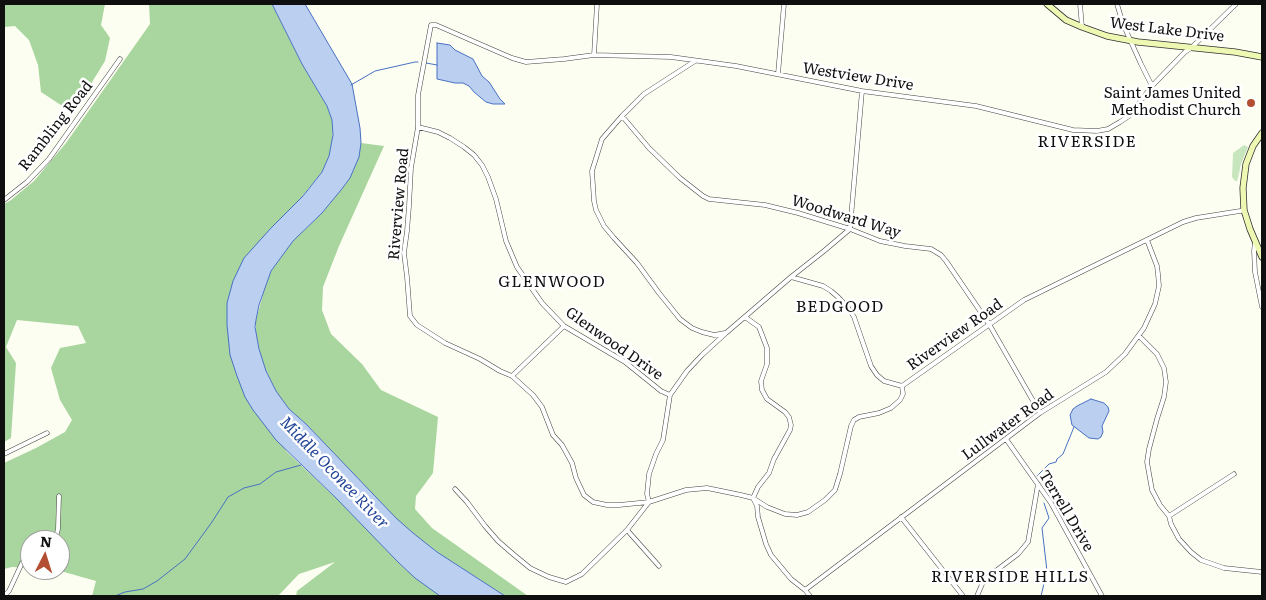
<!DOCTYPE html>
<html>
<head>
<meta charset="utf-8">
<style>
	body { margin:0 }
	#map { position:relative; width:1266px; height:600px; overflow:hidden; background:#fdfef2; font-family:Literata,serif }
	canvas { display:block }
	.frame { position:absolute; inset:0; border:5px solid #0f0f0f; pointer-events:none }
	.north { position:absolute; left:20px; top:530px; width:50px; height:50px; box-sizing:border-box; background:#fff; border:1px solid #9f9f9f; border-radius:50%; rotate:5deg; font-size:14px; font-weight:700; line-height:20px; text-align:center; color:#0f0f0f }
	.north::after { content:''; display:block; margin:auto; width:18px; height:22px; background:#b44e32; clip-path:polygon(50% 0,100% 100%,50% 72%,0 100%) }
</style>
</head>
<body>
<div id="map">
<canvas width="1266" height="600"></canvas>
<div class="frame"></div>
<div class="north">N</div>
</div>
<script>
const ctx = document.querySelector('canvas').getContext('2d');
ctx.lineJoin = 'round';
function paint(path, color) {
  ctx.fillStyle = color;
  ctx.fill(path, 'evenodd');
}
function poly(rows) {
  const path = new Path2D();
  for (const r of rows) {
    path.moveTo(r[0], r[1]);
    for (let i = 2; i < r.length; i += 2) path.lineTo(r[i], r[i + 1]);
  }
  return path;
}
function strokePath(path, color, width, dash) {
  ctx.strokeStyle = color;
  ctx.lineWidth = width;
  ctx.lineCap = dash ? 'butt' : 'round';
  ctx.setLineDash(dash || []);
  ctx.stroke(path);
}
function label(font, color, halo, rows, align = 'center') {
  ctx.font = font + ' Literata,serif';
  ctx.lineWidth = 5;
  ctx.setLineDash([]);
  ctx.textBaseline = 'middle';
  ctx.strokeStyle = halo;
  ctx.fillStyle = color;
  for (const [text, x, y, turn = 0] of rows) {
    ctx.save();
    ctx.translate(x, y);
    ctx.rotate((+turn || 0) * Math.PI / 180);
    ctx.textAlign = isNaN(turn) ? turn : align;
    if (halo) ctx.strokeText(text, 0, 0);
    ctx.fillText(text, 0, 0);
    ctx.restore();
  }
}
paint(poly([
	[1244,145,1248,147,1241,164,1238,178,1237,181,1235,181,1232,177,1233,153]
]), '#c8e6be');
paint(poly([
	[4,4,105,4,101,25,110,38,105,61,73,113,41,92,38,65,29,40,15,26,4,27],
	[149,4,272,4,302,64,328,108,332,120,333,127,332,142,329,156,322,172,233,281,286,451,341,503,404,568,421,582,440,596,296,596,297,591,335,562,299,574,278,596,92,596,96,581,57,570,60,570,60,540,30,540,30,568,12,567,4,569,4,463,36,448,65,432,72,420,60,400,51,368,60,348,86,343,78,326,17,320,6,347,16,363,11,438,4,442,4,204,11,200,34,181,66,143,150,24],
	[361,143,384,146,339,246,323,287,322,310,331,334,362,364,381,390,438,417,433,473,416,496,415,509,432,528,449,540,528,596,505,596,437,552,407,529,386,509,306,424,289,409,276,391,263,364,256,335,256,320,264,291,271,271,293,241,322,213,341,190,350,178,356,164]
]), '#a9d69e');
const water = poly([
	[272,4,305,4,352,84,360,128,361,143,359,157,350,178,341,190,322,213,293,241,271,271,259,305,256,320,255,327,259,349,266,371,276,391,289,409,306,424,396,518,413,533,437,552,505,596,440,596,415,578,398,562,336,498,276,440,253,410,245,397,237,376,230,355,227,325,227,303,233,281,244,258,271,228,303,196,322,172,329,156,333,135,332,120,327,106,302,64,272,4],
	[437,43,450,45,455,50,473,59,482,76,489,82,500,99,505,104,493,104,486,102,474,92,469,86,463,83,455,83,437,79,437,43],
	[1091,399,1104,403,1108,407,1109,411,1102,426,1103,432,1101,437,1098,439,1089,438,1072,425,1070,415,1073,409,1077,406,1091,399]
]);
paint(water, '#bbcff1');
strokePath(water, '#4871c2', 1);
strokePath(poly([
	[426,63,437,65],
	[351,85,375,71,415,62,418,62],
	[1037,476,1049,464,1056,462,1057,459,1063,454,1074,427],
	[115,596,125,592,143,589,157,581,185,559,212,522,228,497,244,488,260,484,276,472,301,465],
	[1041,596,1047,571,1042,528,1049,518,1044,503]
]), '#4871c2', 1);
const street = poly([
	[1080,4,1082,27],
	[1117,4,1123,24,1141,64,1152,86],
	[594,55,597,4],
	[695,61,644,94,622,116,602,139,592,171,594,201,596,210,604,226,614,238,637,263,659,293,680,319,692,328,702,332,714,335,725,333],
	[778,74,784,4],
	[622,116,649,148,680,178,703,196,709,199,765,205,798,213,850,229,880,241,905,246,931,249,941,255,946,261,989,324,1040,413],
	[418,127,438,132,450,138,464,147,474,155,482,165,488,177,496,199,506,241,517,267,542,303,564,326,625,362,661,391,670,395],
	[4,200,27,182,49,159,120,59],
	[1255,242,1254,251,1255,272,1262,307],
	[791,277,823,286,831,291,839,298,849,309,854,317,871,366,877,375,884,381,902,386],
	[745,317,759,327,767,348,767,364,761,381,762,390,767,399,785,412,789,417,791,425,790,430,774,459,769,473,758,487,753,498,757,506,758,517,766,544,771,555,791,579,805,590,810,596],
	[1139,336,1157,354,1164,368,1166,382,1164,397,1157,419,1149,449,1147,462,1152,490,1160,505,1169,516,1171,524,1179,539,1191,552,1201,560,1224,568,1262,572],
	[512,376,564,326],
	[902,386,903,394,900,400,891,408,879,413,859,417,854,420,851,426,840,474,835,490,825,500,808,512,797,515,785,514,767,507,753,498,741,495,707,488,686,490,649,502,619,505,607,505,593,502,584,495,576,478,572,463,562,445,553,435,542,407,533,395,512,376,500,371,480,359,445,343,417,325,410,316,407,277,404,253,407,231,409,206,411,168,418,127,418,95,431,25,436,25,512,58,526,62,564,59,594,55,671,57,736,66,862,91,976,106,1073,130,1097,131,1108,129,1120,122,1129,116,1152,86,1185,52,1191,48,1236,4],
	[902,386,1024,300,1183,222,1196,218,1240,211,1244,210],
	[1006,439,1051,503,1102,596],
	[4,454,47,433],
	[455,489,467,502,485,526,498,541,513,554,530,568,549,577,566,582,582,574,627,530,649,502,647,494,649,474,656,454,663,440,670,395,687,371,702,355,726,333,791,277,824,251,850,229,862,91],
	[1169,516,1234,474],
	[901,517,963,596],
	[627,530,659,566],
	[53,540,57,533,58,529,59,496],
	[805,590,1040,413,1106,372,1125,354,1144,328,1155,304,1159,286,1158,274,1157,266,1147,240],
	[4,596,9,591,22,563,30,554],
	[977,596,983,582,989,576,1018,554,1028,542,1038,484]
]);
const secondary = poly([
	[1047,4,1066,20,1082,27,1107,36,1138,42,1235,52,1262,57],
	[1262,133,1253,146,1246,164,1243,188,1244,210,1250,229,1262,257]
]);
strokePath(street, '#424242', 5);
strokePath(secondary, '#313131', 7);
strokePath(street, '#fff', 4);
strokePath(secondary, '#eef8b3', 5.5);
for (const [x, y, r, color] of [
	[1251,103,5,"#b44e32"]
]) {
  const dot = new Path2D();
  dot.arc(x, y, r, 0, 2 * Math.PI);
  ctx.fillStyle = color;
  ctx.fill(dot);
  strokePath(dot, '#fff', 2);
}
label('15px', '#0f0f0f', '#fff', [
	["West Lake Drive",1167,30,7],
	["Westview Drive",858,77,9],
	["Rambling Road",56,126,-52],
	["Riverview Road",399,204,-85],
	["Woodward Way",846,217,17],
	["Riverview Road",955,335,-35],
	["Glenwood Drive",614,344,35],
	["Lullwater Road",1008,425,-36],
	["Terrell Drive",1066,511,59]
]);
label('15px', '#0f0f0f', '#fff', [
	["Saint James United",1241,94],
	["Methodist Church",1241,111]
], 'right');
ctx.letterSpacing = '1px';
label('16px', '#0f0f0f', '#fff', [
	["RIVERSIDE",1087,142],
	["GLENWOOD",552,282],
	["BEDGOOD",840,307],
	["RIVERSIDE HILLS",1010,577]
]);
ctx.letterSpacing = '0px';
label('italic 16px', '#224597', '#fff', [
	["Middle Oconee River",334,473,46]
]);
</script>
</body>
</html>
